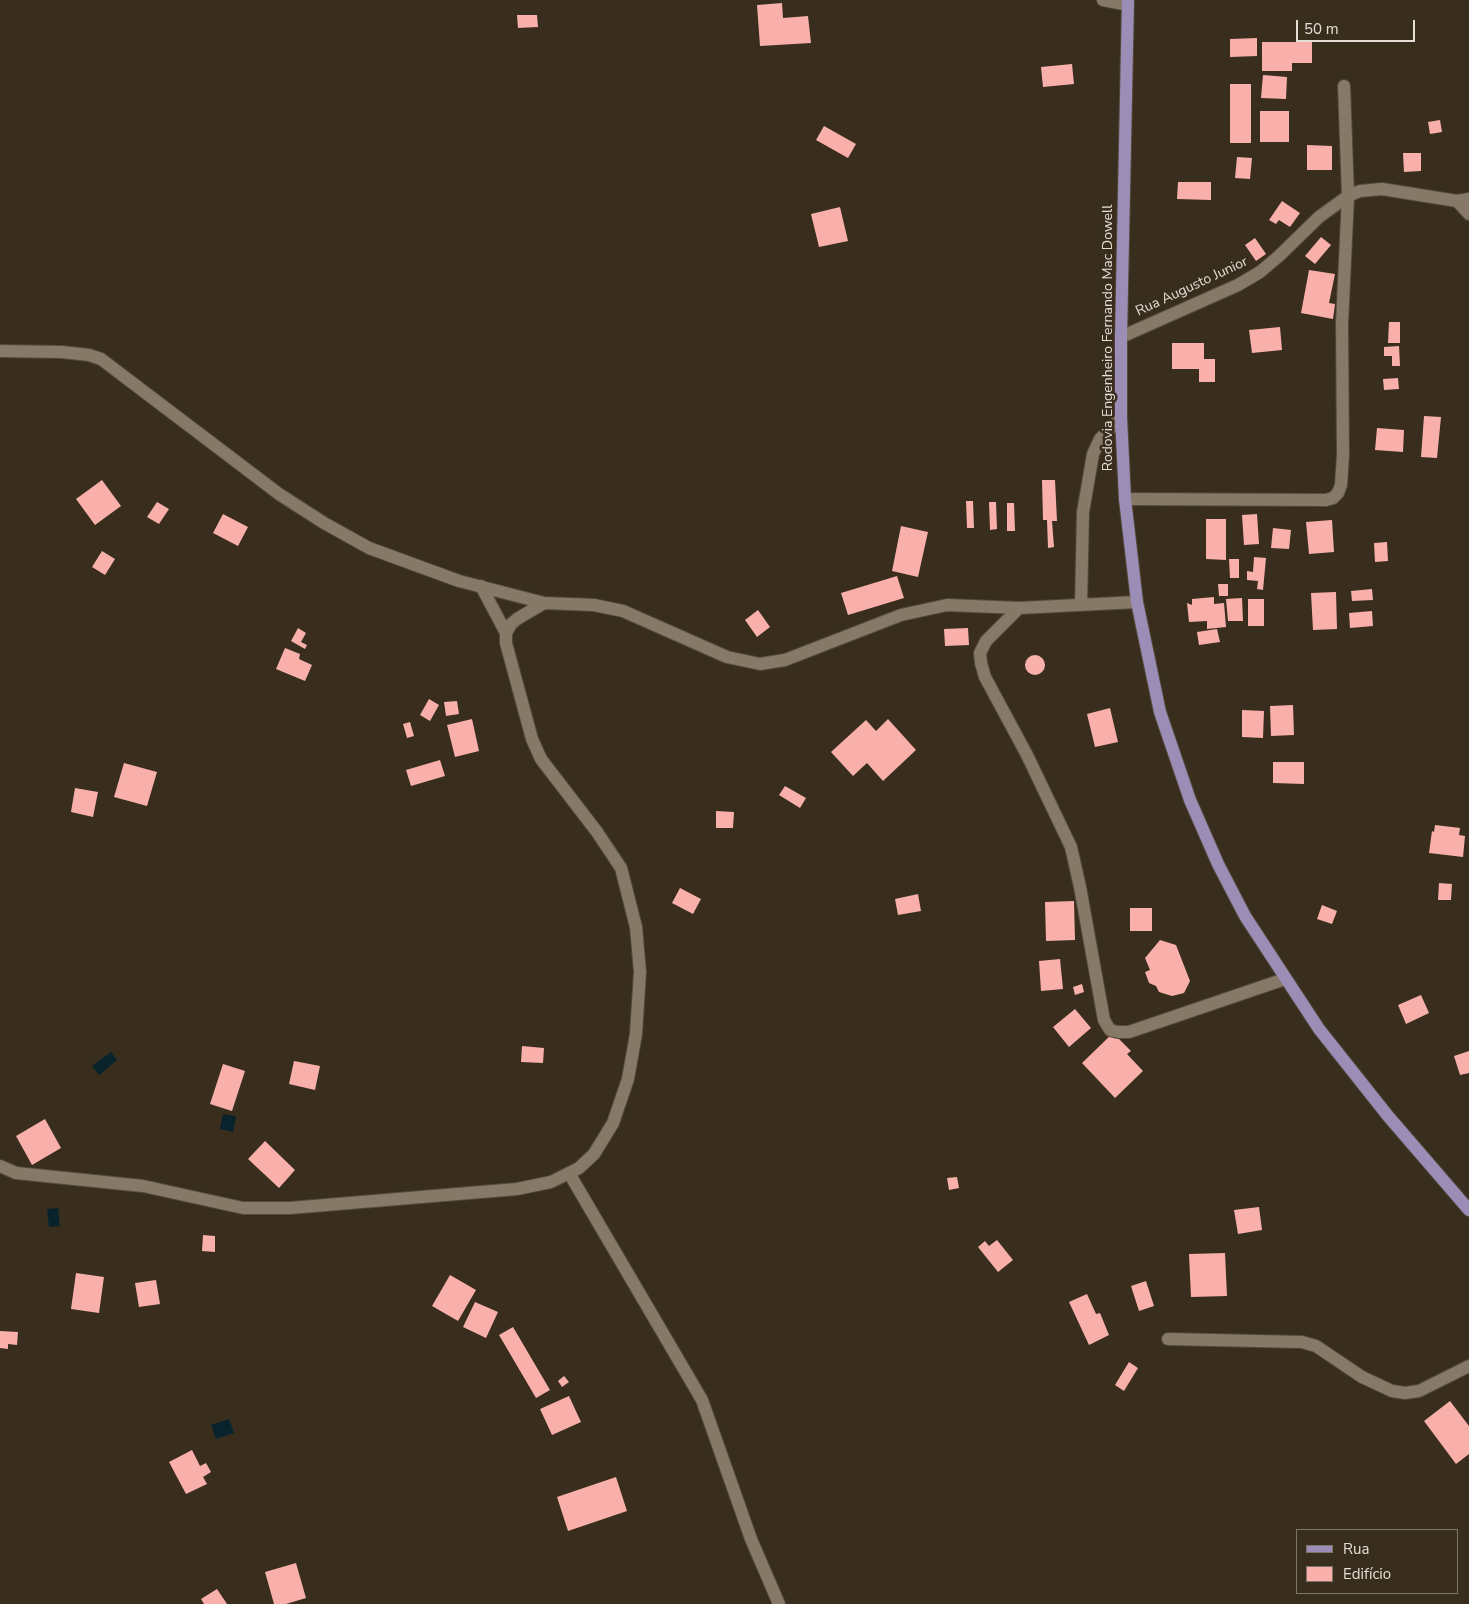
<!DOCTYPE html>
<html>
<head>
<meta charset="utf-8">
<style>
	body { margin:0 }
	#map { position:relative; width:1469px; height:1604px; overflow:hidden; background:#392e1e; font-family:"Nunito Sans",sans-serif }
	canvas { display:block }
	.legend { position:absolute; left:1296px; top:1529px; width:162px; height:65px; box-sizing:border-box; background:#392e1e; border:1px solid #7e7467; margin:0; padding:6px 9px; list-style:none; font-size:15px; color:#e5ded4 }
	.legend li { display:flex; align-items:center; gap:10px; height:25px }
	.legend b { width:25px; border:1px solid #7e7467 }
	.scale { position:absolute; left:1296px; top:20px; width:119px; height:22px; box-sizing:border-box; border:2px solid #e5ded4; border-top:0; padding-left:6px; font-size:15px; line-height:18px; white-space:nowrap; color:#e5ded4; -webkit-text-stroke:4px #392e1e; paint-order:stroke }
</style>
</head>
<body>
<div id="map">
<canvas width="1469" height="1604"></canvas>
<ul class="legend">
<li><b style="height:6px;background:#9b8db6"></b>Rua</li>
<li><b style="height:14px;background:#fab0aa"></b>Edifício</li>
</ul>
<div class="scale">50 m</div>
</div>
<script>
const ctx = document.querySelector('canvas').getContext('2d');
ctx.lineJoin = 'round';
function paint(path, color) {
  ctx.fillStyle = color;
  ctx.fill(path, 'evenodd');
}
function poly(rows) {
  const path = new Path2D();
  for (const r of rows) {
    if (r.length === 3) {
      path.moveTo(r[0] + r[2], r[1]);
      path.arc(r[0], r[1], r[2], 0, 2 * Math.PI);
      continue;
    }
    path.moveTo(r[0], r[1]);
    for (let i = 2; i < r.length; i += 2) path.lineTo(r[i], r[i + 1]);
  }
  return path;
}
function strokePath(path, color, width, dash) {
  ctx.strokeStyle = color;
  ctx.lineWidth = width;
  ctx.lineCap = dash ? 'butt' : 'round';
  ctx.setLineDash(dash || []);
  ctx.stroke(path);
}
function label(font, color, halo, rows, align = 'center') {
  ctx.font = font + ' "Nunito Sans",sans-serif';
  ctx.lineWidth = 5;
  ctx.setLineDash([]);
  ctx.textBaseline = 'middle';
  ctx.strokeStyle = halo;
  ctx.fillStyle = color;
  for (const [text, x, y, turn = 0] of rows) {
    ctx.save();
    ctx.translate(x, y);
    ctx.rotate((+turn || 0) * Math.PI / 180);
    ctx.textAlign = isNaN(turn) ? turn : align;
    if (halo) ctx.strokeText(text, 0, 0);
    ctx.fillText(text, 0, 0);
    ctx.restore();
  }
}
paint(poly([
	[111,1052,117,1060,99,1075,92,1066],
	[223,1114,236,1116,233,1132,220,1129],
	[58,1208,60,1226,49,1227,47,1209],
	[229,1419,234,1433,216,1439,211,1425]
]), '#09232c');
paint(poly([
	[782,3,783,18,808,16,811,43,760,46,757,5],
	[517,15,537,15,538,27,518,28],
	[1257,38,1257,56,1230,57,1230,39],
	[1262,42,1312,42,1312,63,1292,63,1292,71,1262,71],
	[1072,64,1074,84,1043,87,1041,67],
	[1263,75,1287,77,1286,99,1261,98],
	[1230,84,1251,84,1251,143,1230,143],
	[1260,111,1289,111,1289,142,1260,142],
	[1440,120,1442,132,1430,134,1428,122],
	[824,126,856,144,848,158,816,140],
	[1307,145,1332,146,1332,170,1307,170],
	[1403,153,1421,153,1421,171,1404,172],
	[1237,157,1252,158,1250,179,1235,178],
	[1178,182,1211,182,1211,200,1177,199],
	[1282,201,1300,213,1290,227,1279,220,1276,224,1269,220],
	[840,207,848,241,819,247,811,214],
	[1321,237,1331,245,1315,264,1305,256],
	[1255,238,1266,254,1256,261,1245,245],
	[1309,270,1335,274,1329,303,1335,304,1333,319,1301,313],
	[1389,322,1400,322,1400,343,1388,343],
	[1280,327,1282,350,1252,353,1249,330],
	[1172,343,1204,343,1204,359,1215,359,1215,382,1199,382,1199,369,1172,369],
	[1399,346,1400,366,1392,366,1392,356,1384,356,1384,347],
	[1398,378,1399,389,1384,390,1383,379],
	[1424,416,1441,417,1437,458,1421,457],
	[1377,428,1404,430,1403,452,1375,450],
	[102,480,121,506,95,525,76,499],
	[1042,480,1055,480,1057,521,1052,521,1054,547,1048,548,1047,520,1043,520],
	[966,501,973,501,974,528,967,528],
	[157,502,169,509,159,524,147,517],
	[989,502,996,502,997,529,990,530],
	[1007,503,1014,503,1015,531,1007,531],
	[223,514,248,527,238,546,213,533],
	[1257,514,1259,544,1244,545,1242,515],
	[1206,519,1226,519,1226,560,1206,559],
	[1332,520,1334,552,1309,554,1306,522],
	[901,526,928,532,918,577,892,571],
	[1273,528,1291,530,1289,549,1271,548],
	[1387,542,1388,561,1375,562,1374,543],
	[102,551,115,559,105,575,92,567],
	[1254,557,1266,558,1263,590,1257,589,1258,581,1247,580,1247,571,1253,572],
	[1229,559,1239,559,1239,578,1230,578],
	[897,576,904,598,848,615,841,593],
	[1218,584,1228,584,1228,596,1219,596],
	[1372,589,1373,600,1352,601,1351,591],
	[1336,592,1337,629,1313,630,1311,593],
	[1214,597,1214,604,1224,603,1226,627,1207,629,1207,621,1189,622,1187,603,1192,605,1192,599],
	[1242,598,1243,621,1228,621,1226,599],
	[1248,599,1264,599,1264,626,1248,626],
	[758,610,770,627,757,637,745,620],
	[1372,611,1373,626,1350,628,1349,613],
	[298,628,306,633,301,642,307,645,305,649,291,641],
	[968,628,969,645,945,646,944,629],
	[1217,629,1220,642,1199,645,1197,632],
	[285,648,300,654,299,659,312,665,305,681,276,669],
	[1035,665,10],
	[429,699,439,705,430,721,420,715],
	[457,701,459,714,446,716,444,702],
	[1293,705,1294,735,1271,736,1270,706],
	[1110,708,1118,742,1095,747,1087,714],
	[1242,710,1264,711,1263,738,1242,737],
	[472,719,479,751,455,757,447,725],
	[888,719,916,750,883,781,867,763,853,776,831,752,866,720,876,731],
	[410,722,414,736,407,738,403,724],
	[440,760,445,776,411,786,406,770],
	[1273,762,1304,762,1304,784,1273,783],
	[124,763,157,772,147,806,114,797],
	[785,786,806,798,800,808,779,795],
	[75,788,98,792,93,817,71,812],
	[716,811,734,812,733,828,716,828],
	[1435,825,1460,828,1459,835,1465,836,1463,857,1429,853,1432,831,1434,832],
	[1439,883,1452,884,1451,900,1438,900],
	[680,888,701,899,693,914,672,903],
	[918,894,921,911,898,915,895,899],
	[1074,901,1075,940,1046,941,1045,902],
	[1322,905,1337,911,1332,924,1317,919],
	[1130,908,1152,908,1152,931,1130,931],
	[1160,940,1176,945,1190,981,1184,993,1172,996,1159,992,1156,986,1149,983,1145,972,1150,970,1145,958],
	[1060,959,1063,989,1041,991,1039,961],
	[1082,984,1084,992,1075,995,1073,987],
	[1421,995,1429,1013,1406,1024,1398,1005],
	[1075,1009,1091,1028,1069,1047,1053,1027],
	[1113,1033,1131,1051,1127,1054,1143,1071,1115,1098,1082,1063],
	[522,1046,544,1048,543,1063,521,1062],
	[1469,1051,1469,1073,1460,1075,1454,1056],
	[294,1061,320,1066,315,1090,289,1084],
	[223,1064,245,1071,232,1111,210,1104],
	[45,1119,61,1148,32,1165,16,1136],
	[265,1141,295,1170,279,1188,248,1159],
	[957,1177,959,1188,949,1190,947,1178],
	[1259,1207,1262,1230,1238,1234,1234,1210],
	[203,1235,215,1236,215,1252,202,1251],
	[997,1240,1013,1260,998,1272,978,1247,985,1241,989,1246],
	[1225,1253,1227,1296,1191,1297,1189,1254],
	[76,1273,104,1277,99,1313,71,1309],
	[450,1275,476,1290,458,1321,432,1306],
	[156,1280,160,1304,139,1307,135,1283],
	[1146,1281,1154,1306,1139,1311,1131,1286],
	[1087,1294,1096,1314,1100,1313,1109,1335,1089,1345,1069,1302],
	[475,1302,498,1312,486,1338,463,1327],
	[513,1327,550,1390,536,1398,499,1335],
	[0,1331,18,1332,17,1345,8,1344,8,1349,0,1348],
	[1129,1362,1138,1368,1124,1391,1115,1385],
	[564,1376,569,1382,562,1387,558,1381],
	[569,1396,581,1422,552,1435,540,1409],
	[1450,1401,1469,1426,1469,1454,1456,1464,1424,1421],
	[192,1450,200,1466,206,1463,211,1472,203,1477,207,1484,186,1494,169,1462],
	[616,1477,627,1511,568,1531,557,1497],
	[296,1563,306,1598,286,1604,274,1604,265,1572],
	[217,1589,227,1604,204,1604,201,1599]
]), '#fab0aa');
const minor = poly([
	[1103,0,1128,5],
	[1457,201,1469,214],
	[1121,337,1238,285,1260,272,1279,256,1319,217,1348,196,1360,191,1382,189,1457,201,1469,199],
	[0,351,62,352,89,355,101,359,279,494,324,523,369,548,459,581,544,603,594,605,623,611,727,657,760,664,785,660,901,615,947,605,1019,608,1137,602],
	[1125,499,1326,500,1333,498,1338,493,1341,485,1343,455,1342,324,1348,196,1344,86],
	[481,586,506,633],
	[1081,605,1083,512,1093,454,1100,439,1121,417],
	[1019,608,986,641,980,653,981,663,985,677,1027,755,1071,847,1080,887,1104,1020,1110,1030,1118,1032,1129,1032,1285,979],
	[0,1166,16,1173,143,1186,243,1208,290,1208,517,1189,551,1182,579,1168,594,1154,613,1123,628,1079,636,1034,640,972,636,927,621,868,597,832,541,759,532,739,506,643,506,633,511,624,517,619,544,603],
	[569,1173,702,1400,751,1539,779,1604],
	[1168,1339,1302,1342,1316,1346,1362,1377,1392,1391,1405,1393,1419,1391,1469,1366]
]);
const primary = poly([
	[1128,0,1121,337,1121,417,1125,499,1137,602,1160,712,1190,800,1218,864,1245,916,1319,1029,1388,1116,1469,1210]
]);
strokePath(minor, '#534a3c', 14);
strokePath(primary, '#534a3c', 14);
strokePath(minor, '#867967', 12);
strokePath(primary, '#9b8db6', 12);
label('14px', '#e5ded4', '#392e1e', [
	["Rua Augusto Junior",1192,287,-25],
	["Rodovia Engenheiro Fernando Mac Dowell",1109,338,-90]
]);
</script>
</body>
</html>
